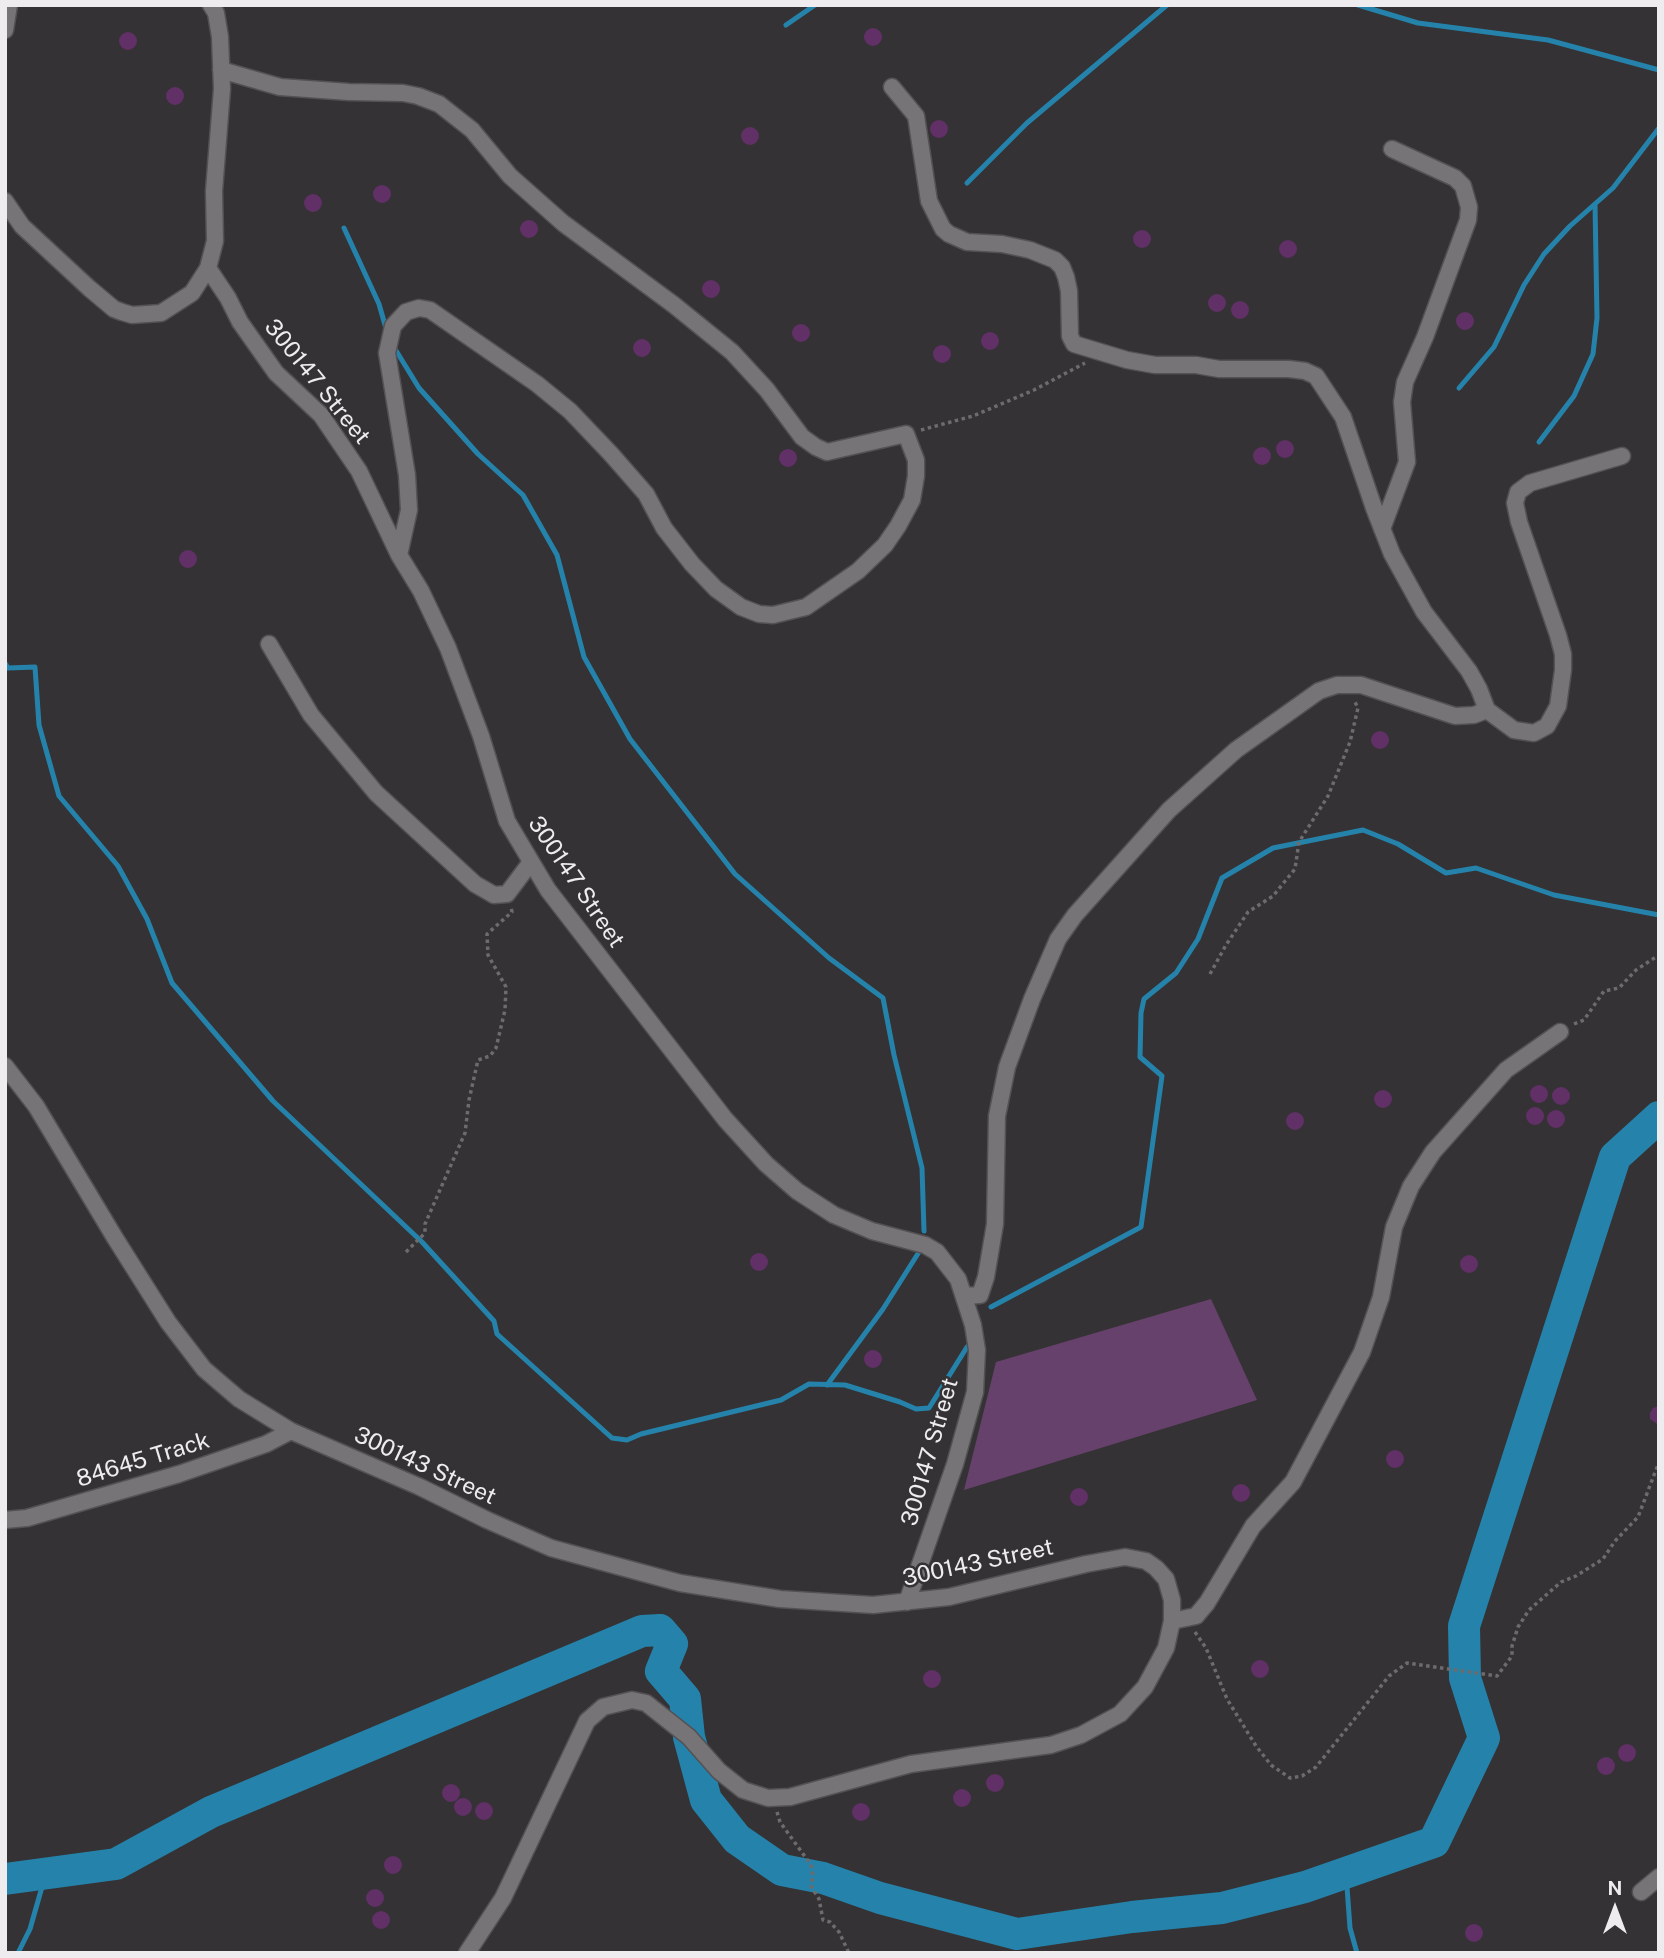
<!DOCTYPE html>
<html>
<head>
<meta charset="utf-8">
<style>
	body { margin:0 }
	#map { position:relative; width:1664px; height:1958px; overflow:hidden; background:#343234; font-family:"Public Sans",sans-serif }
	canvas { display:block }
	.frame { position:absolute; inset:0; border:7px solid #eeecee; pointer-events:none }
	.north { position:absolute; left:1580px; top:1874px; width:70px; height:70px; -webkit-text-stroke:5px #343234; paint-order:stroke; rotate:0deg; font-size:19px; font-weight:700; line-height:28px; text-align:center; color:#eeecee }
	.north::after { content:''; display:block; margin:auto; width:24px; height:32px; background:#eeecee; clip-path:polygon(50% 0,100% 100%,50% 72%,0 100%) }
</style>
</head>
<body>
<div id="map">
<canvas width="1664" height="1958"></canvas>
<div class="frame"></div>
<div class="north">N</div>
</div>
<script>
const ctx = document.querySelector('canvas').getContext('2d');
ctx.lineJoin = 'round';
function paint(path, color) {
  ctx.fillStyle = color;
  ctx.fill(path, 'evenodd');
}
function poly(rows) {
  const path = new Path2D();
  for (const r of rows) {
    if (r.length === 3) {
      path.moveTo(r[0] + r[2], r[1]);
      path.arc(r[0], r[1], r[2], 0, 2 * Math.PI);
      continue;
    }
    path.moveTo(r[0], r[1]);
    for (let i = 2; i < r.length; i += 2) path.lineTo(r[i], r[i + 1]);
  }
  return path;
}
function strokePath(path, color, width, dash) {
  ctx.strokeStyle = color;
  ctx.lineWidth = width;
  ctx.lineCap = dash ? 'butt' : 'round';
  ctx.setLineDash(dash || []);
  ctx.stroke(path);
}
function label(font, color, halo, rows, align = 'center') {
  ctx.font = font + ' "Public Sans",sans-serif';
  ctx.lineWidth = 5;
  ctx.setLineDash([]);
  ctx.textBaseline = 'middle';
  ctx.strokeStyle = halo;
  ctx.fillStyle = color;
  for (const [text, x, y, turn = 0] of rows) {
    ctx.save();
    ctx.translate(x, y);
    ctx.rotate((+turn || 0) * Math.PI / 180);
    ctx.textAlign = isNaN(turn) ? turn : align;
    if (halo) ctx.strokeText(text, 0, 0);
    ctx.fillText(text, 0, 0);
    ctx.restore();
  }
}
paint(poly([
	[1211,1299,1257,1400,964,1490,996,1362]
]), '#66416b');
strokePath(poly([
	[1358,5,1418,23,1548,40,1659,70],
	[786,25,815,5],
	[967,183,1027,123,1167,5],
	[344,228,379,304,387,332],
	[392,344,419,388,478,454,523,495,557,555,584,657,630,739,735,874,829,958,883,998,894,1055,922,1168,924,1231],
	[1459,388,1494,347,1524,285,1544,254,1570,226,1613,188,1659,128],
	[1539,442,1574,396,1593,354,1597,318,1595,204],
	[5,663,8,668,35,667,39,725,59,796,118,866,147,919,172,983,273,1101,422,1242,494,1321,497,1334,612,1438,627,1440,641,1434,781,1400,809,1384,845,1385,900,1402,916,1409,929,1408,967,1347],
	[991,1307,1141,1227,1162,1076,1140,1057,1141,1013,1144,999,1176,973,1198,939,1222,878,1273,848,1363,830,1398,844,1446,873,1476,868,1554,895,1659,915],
	[827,1385,883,1309,919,1252],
	[1346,1873,1350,1928,1357,1953],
	[18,1953,30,1929,46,1873]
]), '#2583ab', 5);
strokePath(poly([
	[5,1879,116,1864,211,1812,642,1631,660,1630,672,1644,661,1671,685,1699,689,1737,706,1800,737,1839,782,1870,823,1878,880,1898,1017,1934,1132,1917,1222,1908,1305,1887,1434,1842,1484,1738,1465,1678,1464,1626,1615,1157,1659,1117]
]), '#2583ab', 32);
paint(poly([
	[873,37,9],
	[128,41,9],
	[175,96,9],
	[939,129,9],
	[750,136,9],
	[382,194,9],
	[313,203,9],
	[529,229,9],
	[1142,239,9],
	[1288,249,9],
	[711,289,9],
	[1217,303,9],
	[1240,310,9],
	[1465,321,9],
	[801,333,9],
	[990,341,9],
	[642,348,9],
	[942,354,9],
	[1285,449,9],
	[1262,456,9],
	[788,458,9],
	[188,559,9],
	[1380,740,9],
	[1539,1094,9],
	[1561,1096,9],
	[1383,1099,9],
	[1535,1116,9],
	[1556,1119,9],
	[1295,1121,9],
	[759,1262,9],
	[1469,1264,9],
	[873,1359,9],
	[1659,1406,1659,1424,1657,1424,1650,1419,1650,1413,1653,1408],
	[1395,1459,9],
	[1241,1493,9],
	[1079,1497,9],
	[1260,1669,9],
	[932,1679,9],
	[1627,1753,9],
	[1606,1766,9],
	[995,1783,9],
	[451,1793,9],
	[962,1798,9],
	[463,1807,9],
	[484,1811,9],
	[861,1812,9],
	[393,1865,9],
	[375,1898,9],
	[381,1920,9],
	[1474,1933,9]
]), '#603066');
const minor = poly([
	[211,5,216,13,220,37,222,89,214,191,215,241,208,268,228,298,240,322,276,373,321,415,359,471,399,555,421,591,448,648,481,736,507,821,548,890,725,1119,766,1164,797,1191,834,1215,872,1231,925,1245,937,1252,958,1279,973,1325,977,1350,975,1392,955,1464,907,1602],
	[5,30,9,5],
	[221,70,280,87,349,92,403,93,418,96,439,104,472,130,510,176,563,223,674,305,732,352,767,390,802,437,816,447,827,452,906,434,916,460,916,476,912,500,898,526,885,545,858,571,806,607,773,615,759,614,741,607,716,589,692,564,664,528,646,494,611,454,570,411,537,384,430,310,419,308,406,312,393,326,387,353,407,475,409,510,399,555],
	[892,87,916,116,929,201,943,229,949,234,967,242,1002,244,1030,250,1055,260,1062,267,1066,277,1069,291,1070,336,1074,344,1127,360,1155,365,1196,365,1219,369,1289,369,1305,371,1316,376,1343,417,1374,508,1392,554,1424,612,1469,671,1479,689,1487,710,1514,730,1534,733,1547,726,1558,706,1563,670,1563,654,1558,635,1519,522,1515,503,1518,492,1530,483,1622,456],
	[5,201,22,226,89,288,114,309,122,312,132,315,161,313,192,293,208,268],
	[1382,529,1407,462,1402,402,1405,382,1425,337,1468,220,1469,207,1463,186,1455,178,1392,149],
	[269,644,311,715,376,793,475,884,494,895,507,894,531,862],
	[5,1066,36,1106,115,1238,168,1322,204,1369,239,1399,291,1431,420,1487,487,1520,551,1548,680,1583,780,1599,873,1605,949,1597,1086,1564,1125,1557,1146,1561,1156,1568,1166,1579,1172,1600,1172,1621,1166,1648,1145,1687,1120,1714,1081,1735,1051,1745,911,1764,790,1797,768,1798,743,1790,719,1771,689,1737,646,1703,632,1700,603,1707,587,1721,503,1898,467,1953],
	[964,1296,980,1295,986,1277,995,1224,997,1116,1007,1067,1032,999,1058,939,1075,915,1169,810,1236,750,1319,691,1337,685,1361,685,1455,716,1474,715,1487,710],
	[5,1520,27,1518,179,1474,266,1444,291,1431],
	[1172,1621,1196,1616,1207,1603,1253,1526,1293,1482,1362,1352,1381,1297,1394,1227,1411,1186,1433,1152,1506,1070,1560,1032],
	[1641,1892,1659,1877]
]);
strokePath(minor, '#535153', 19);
strokePath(poly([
	[921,430,973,416,1034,390,1085,363],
	[1210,974,1226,945,1248,912,1273,896,1295,869,1299,842,1328,796,1350,742,1358,708,1355,702],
	[1574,1024,1584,1020,1604,991,1619,988,1636,970,1659,955],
	[406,1252,425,1233,425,1224,465,1133,469,1100,478,1060,490,1056,496,1048,505,1010,506,987,488,955,487,934,512,912,511,907],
	[1195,1632,1206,1648,1227,1699,1256,1746,1271,1765,1290,1778,1302,1776,1316,1767,1389,1676,1407,1663,1497,1676,1512,1656,1512,1646,1518,1627,1529,1610,1561,1582,1576,1576,1603,1559,1615,1541,1638,1517,1659,1462],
	[777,1812,780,1822,811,1865,813,1876,811,1886,819,1899,823,1920,830,1922,839,1932,849,1953]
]), '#6d6b6d', 3.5, [3.5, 3.5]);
strokePath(minor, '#767476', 16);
label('23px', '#eeecee', '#343234', [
	["300147 Street",317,382,51],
	["300147 Street",576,882,56],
	["300147 Street",930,1452,-74],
	["84645 Track",143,1460,-17],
	["300143 Street",425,1466,25],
	["300143 Street",978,1563,-12]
]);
</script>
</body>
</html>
